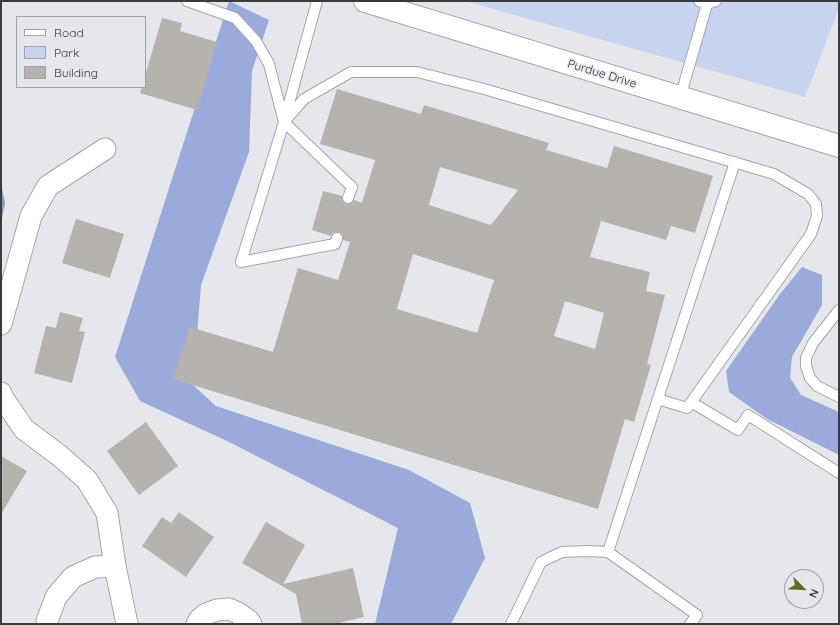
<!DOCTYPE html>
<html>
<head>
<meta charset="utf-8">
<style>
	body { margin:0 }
	#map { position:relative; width:840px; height:625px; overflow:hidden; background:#e5e7ec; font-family:Quicksand,sans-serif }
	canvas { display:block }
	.frame { position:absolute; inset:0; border:2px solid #3a3b3d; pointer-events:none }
	.legend { position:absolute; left:16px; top:16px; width:130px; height:72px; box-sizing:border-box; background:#e5e7ec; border:1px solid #a1a2a6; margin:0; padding:5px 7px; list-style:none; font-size:12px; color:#3a3b3d }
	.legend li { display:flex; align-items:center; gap:8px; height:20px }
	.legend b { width:20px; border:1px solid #a1a2a6 }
	.north { position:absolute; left:784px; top:569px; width:40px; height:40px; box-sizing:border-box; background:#e5e7ec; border:1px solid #a1a2a6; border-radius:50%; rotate:114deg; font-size:11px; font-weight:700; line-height:16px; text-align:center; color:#3a3b3d }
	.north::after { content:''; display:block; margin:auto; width:14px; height:18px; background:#5b6f1f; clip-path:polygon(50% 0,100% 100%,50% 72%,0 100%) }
</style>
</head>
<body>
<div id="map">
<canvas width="840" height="625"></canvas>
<div class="frame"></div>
<ul class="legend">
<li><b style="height:5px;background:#fff"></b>Road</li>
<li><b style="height:11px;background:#c8d3f0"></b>Park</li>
<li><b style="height:11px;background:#b6b2ae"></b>Building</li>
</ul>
<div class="north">N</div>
</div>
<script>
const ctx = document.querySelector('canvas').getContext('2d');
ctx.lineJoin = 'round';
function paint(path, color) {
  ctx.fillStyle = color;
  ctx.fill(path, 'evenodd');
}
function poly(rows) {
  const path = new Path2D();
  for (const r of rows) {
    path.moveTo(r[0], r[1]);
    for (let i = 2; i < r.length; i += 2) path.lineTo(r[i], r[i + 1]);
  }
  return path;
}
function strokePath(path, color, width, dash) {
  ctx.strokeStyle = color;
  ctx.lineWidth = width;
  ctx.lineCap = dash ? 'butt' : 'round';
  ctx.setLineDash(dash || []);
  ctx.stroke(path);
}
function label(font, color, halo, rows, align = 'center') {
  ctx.font = font + ' Quicksand,sans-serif';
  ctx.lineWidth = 3;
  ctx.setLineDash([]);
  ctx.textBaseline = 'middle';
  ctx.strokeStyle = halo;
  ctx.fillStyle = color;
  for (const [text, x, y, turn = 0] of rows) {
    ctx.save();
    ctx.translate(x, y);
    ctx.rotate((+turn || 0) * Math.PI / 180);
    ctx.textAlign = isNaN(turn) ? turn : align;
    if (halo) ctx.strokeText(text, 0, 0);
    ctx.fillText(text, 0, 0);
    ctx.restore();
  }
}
paint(poly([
	[465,1,839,1,839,8,805,97]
]), '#c8d3f0');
paint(poly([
	[229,1,269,20,252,71,249,152,201,285,193,385,216,406,409,470,470,503,485,558,451,624,375,624,398,528,225,440,140,401,115,357],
	[802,267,822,275,822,305,792,357,790,378,801,395,839,412,839,455,767,419,729,392,726,371,780,294]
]), '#9aaada');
paint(poly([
	[1,183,5,203,1,223]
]), '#839dc9');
paint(poly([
	[162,18,182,23,180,31,217,42,197,110,140,93,142,87,145,87,145,76],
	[337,89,421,114,424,105,549,143,546,150,607,168,614,146,713,176,695,233,671,226,666,240,601,221,590,257,650,272,646,291,665,295,647,364,651,365,634,422,625,419,598,509,173,379,190,327,273,352,298,268,338,280,350,242,343,240,342,234,339,232,333,233,331,236,312,230,323,191,342,196,343,202,346,204,352,203,354,200,362,203,375,160,320,144],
	[440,167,518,190,491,225,429,205],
	[413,254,494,280,477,333,397,309],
	[565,301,604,313,595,349,554,336],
	[76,219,124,234,110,278,62,263],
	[60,312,83,318,79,331,85,332,72,383,34,373,46,326,56,328],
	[146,422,178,466,139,495,107,451],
	[1,456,27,471,1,514],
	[179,512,214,537,186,577,142,546,162,517,171,523],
	[266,522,305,545,283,584,353,568,364,617,335,624,302,624,296,594,242,563]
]), '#b6b2ae');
const service = poly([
	[187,1,235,18,256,41,269,64,284,122],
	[699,1,707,4,716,1],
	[680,98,707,4],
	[285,118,317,1],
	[284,122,304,99,351,72,417,72,484,89,774,174,808,194,816,204,817,216,811,234,687,408,658,399],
	[337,238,335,244,241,262,284,122,352,187,348,198],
	[839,310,813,343,806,358,806,366,810,378,817,386,839,397],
	[691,402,738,430,748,415,839,473],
	[608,552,697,615,690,624],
	[511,624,541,562,562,552,588,551,608,552,735,162]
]);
const minor = poly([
	[1,324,31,216,48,186,105,149],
	[1,393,2,397,24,429,60,456,87,480,107,513,115,566,127,624],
	[47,624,47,621,56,597,73,577,95,567,115,566],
	[197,624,200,619,206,614,217,610,229,609,238,613,248,620,251,624]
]);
const tertiary = poly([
	[365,1,839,146]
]);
strokePath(service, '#a4a6ab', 12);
strokePath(minor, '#a4a6ab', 23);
strokePath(tertiary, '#a4a6ab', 24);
strokePath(service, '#fff', 10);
strokePath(minor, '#fff', 21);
strokePath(tertiary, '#fff', 22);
label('12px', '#3a3b3d', '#e5e7ec', [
	["Purdue Drive",602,74,17]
]);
</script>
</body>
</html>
